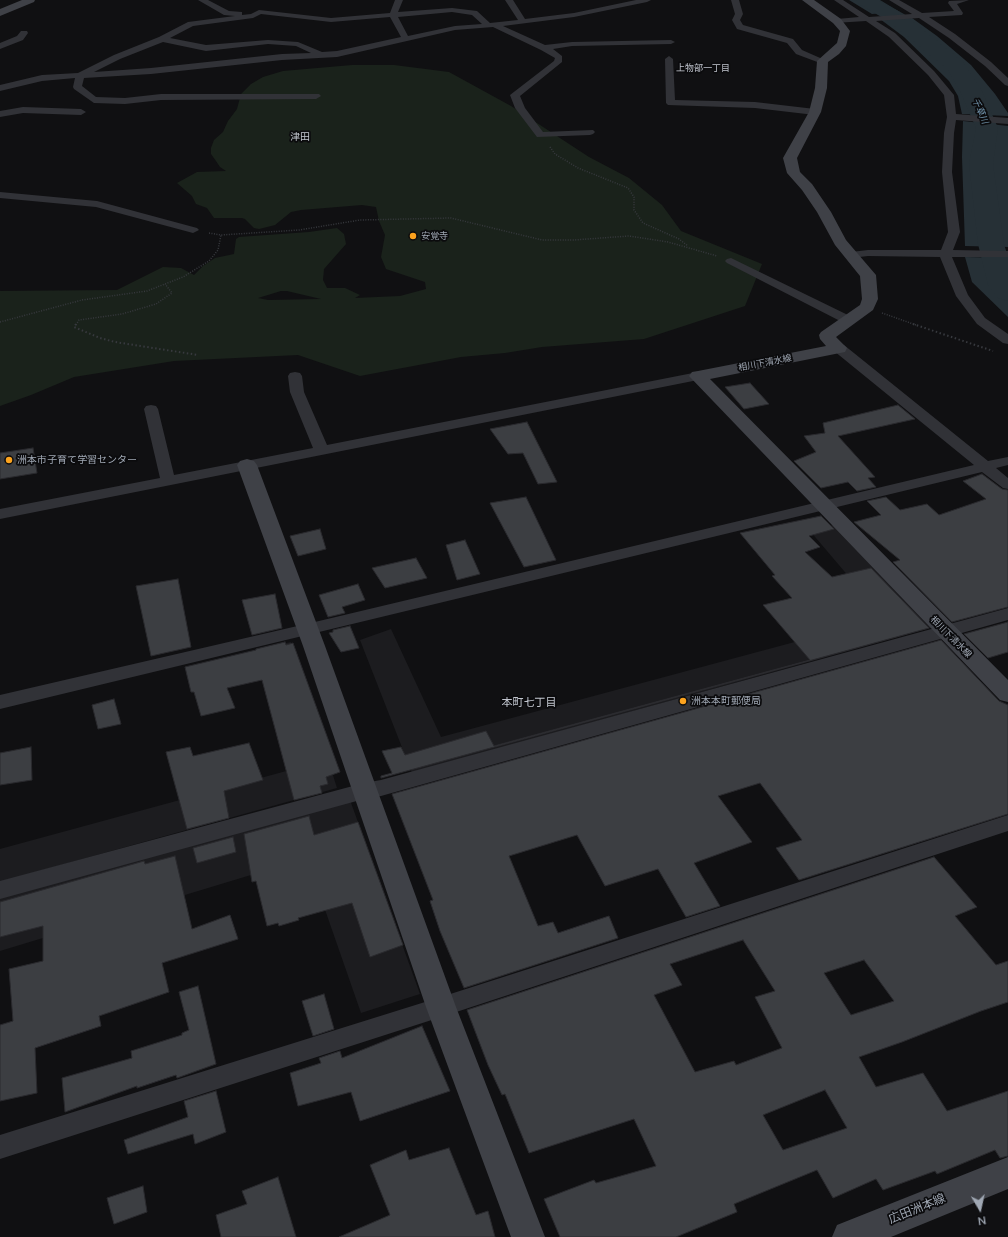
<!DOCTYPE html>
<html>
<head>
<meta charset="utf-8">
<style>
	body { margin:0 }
	#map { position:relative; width:1008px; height:1237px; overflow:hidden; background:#101012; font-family:Mulish,sans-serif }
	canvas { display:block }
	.north { position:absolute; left:960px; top:1189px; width:40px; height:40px; -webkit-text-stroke:3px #0b0b0d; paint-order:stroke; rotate:171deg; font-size:11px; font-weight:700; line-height:16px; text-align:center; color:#a0a8b4 }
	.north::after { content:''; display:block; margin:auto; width:14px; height:18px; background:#a0a8b4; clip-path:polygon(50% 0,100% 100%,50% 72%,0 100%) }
</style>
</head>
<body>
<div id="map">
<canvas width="1008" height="1237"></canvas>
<div class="north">N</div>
</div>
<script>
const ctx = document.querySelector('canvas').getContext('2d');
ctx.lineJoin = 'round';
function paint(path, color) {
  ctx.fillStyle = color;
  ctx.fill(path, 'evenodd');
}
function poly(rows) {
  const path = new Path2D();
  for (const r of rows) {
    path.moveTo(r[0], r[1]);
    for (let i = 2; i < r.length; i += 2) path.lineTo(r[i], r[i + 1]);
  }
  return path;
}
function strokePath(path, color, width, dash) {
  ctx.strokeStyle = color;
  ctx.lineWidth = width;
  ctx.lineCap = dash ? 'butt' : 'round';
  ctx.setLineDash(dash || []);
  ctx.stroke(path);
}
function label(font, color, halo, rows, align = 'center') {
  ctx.font = font + ' Mulish,"Noto Sans JP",sans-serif';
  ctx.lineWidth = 3.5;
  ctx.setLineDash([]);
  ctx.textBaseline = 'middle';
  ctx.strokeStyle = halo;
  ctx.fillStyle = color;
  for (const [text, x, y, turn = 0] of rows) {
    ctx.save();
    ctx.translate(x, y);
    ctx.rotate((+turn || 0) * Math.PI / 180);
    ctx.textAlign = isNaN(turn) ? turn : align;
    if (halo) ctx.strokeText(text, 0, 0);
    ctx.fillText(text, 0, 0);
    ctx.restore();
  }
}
paint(poly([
	[837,524,934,627,412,773,360,640,391,629,441,737,884,618,810,531],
	[291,642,337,788,0,882,0,849,290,770,255,650],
	[350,800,420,994,361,1013,307,858,0,951,0,894]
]), '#1c1c1f');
paint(poly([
	[352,65,394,65,449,72,511,106,589,157,629,178,662,205,681,231,762,264,745,306,644,339,542,347,505,353,461,357,360,376,298,355,174,361,74,377,31,395,0,406,0,291,117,290,163,267,181,268,194,275,203,266,215,258,234,254,236,239,239,237,309,232,337,228,344,234,346,244,324,269,323,280,327,288,345,288,360,295,355,298,400,296,426,289,425,282,386,269,381,257,385,235,379,221,376,207,362,205,301,210,291,212,275,225,259,229,254,228,245,219,242,218,214,218,207,208,196,204,192,196,177,183,197,172,226,171,220,167,216,161,211,154,211,148,214,140,223,132,228,121,237,109,241,94,251,84,263,77,283,71],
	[281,291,287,291,321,299,268,300,258,298]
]), '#1a221b');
paint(poly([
	[849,0,880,0,900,12,872,14],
	[912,18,937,36,971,65,995,94,1008,113,1008,116,962,114,958,96,949,81,904,37,880,19],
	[963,121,1008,126,1008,247,965,246,962,157],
	[965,257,1008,258,1008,317,972,282]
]), '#263036');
paint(poly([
	[856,0,878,0,904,14,963,62,982,91,998,128,993,164,1004,244,1008,257,1008,301,998,298,988,285,978,244,969,164,976,128,960,91,948,70,890,22,859,4,856,0]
]), '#263036');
const building = poly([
	[750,383,769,404,744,409,725,387,750,383],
	[898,405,915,419,838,436,875,477,868,478,876,487,857,491,848,482,821,488,794,461,816,452,804,436,825,433,823,423,898,405],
	[527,422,557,482,538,484,523,453,508,454,490,429,527,422],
	[33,448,37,473,0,479,0,453,33,448],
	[982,474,1002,489,1008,490,1008,607,952,622,893,562,900,560,854,522,881,515,867,501,886,497,900,510,927,504,939,515,986,499,963,481,982,474],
	[526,497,556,560,524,567,490,503,526,497],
	[821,516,834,529,809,536,820,547,805,552,832,577,871,568,929,628,381,778,381,776,392,773,382,751,401,747,405,755,486,731,494,746,810,660,763,605,792,598,772,576,775,575,740,533,821,516],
	[320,529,326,549,298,556,290,536,320,529],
	[465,540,480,574,457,580,446,545,465,540],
	[416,558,427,578,385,588,372,568,416,558],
	[178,579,191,647,151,656,136,586,178,579],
	[358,584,365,600,342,607,345,613,328,617,319,595,358,584],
	[275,594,282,628,252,635,242,600,275,594],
	[1008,622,1008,652,988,658,964,634,1008,622],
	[350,626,359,648,341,652,329,633,333,632,333,630,350,626],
	[941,640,999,701,1008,705,1008,814,799,880,776,848,802,840,760,783,718,796,752,842,694,863,720,906,686,917,658,869,605,886,577,835,509,856,538,926,553,922,558,933,609,916,618,938,464,988,440,931,430,901,433,900,392,794,941,640],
	[285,642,286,645,293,643,340,772,326,777,328,784,320,786,322,793,294,800,262,680,227,688,235,708,201,716,194,692,191,692,185,667,256,650,256,649,285,642],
	[114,699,121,724,98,729,92,705,114,699],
	[249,743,263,780,224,791,229,818,187,829,166,752,190,747,193,756,249,743],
	[31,747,32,780,0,785,0,753,31,747],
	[309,816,314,835,358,822,403,945,370,957,352,903,298,918,299,920,279,926,278,923,267,926,256,881,252,882,244,834,309,816],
	[233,837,236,852,197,863,193,848,233,837],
	[175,856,192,929,230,915,238,939,162,963,169,992,99,1016,101,1026,35,1048,37,1093,0,1101,0,1025,13,1021,9,969,43,961,43,926,0,937,0,902,144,861,145,864,175,856],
	[934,857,977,907,955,916,996,965,1008,961,1008,1002,981,1011,902,1042,859,1057,876,1087,923,1073,947,1111,1008,1091,1008,1156,1000,1158,995,1150,937,1174,935,1171,883,1190,876,1179,833,1198,817,1170,734,1204,737,1212,676,1237,560,1237,544,1199,594,1180,596,1183,656,1166,634,1119,529,1153,505,1094,502,1095,488,1065,467,1010,934,857],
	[743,940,775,991,755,997,782,1048,736,1065,734,1061,695,1072,654,995,682,985,670,964,743,940],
	[864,960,894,1001,851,1015,824,973,864,960],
	[825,1090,847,1128,783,1150,763,1115,825,1090],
	[198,986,216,1064,177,1078,176,1075,137,1088,137,1086,65,1112,62,1078,132,1058,131,1051,182,1035,182,1033,189,1030,179,992,198,986],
	[324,994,334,1029,313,1036,302,1001,324,994],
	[422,1026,450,1091,360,1121,351,1092,298,1106,290,1073,321,1063,319,1058,340,1051,342,1058,422,1026],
	[216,1091,226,1132,195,1144,193,1134,128,1154,124,1140,188,1117,184,1101,216,1091],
	[449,1148,476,1215,488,1211,495,1237,339,1237,390,1215,370,1165,406,1150,409,1160,449,1148],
	[278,1177,296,1237,221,1237,216,1215,247,1204,242,1191,278,1177],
	[143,1186,147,1212,114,1224,107,1198,143,1186]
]);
paint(building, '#3c3e42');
strokePath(building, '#2a2a2e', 1);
strokePath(poly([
	[550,147,555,154,578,168,628,188,634,197,634,210,643,223,679,239,688,246],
	[209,233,221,235,299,230,360,220,451,218,542,240,574,240,629,236,668,242,717,256],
	[882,313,916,325],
	[0,322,82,300,147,291,183,277,209,261,218,250,221,235],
	[76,325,79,320,122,314,156,304,172,293,165,284]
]), '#37393e', 1.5, [1, 1.5]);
strokePath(poly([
	[76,324,74,327,100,338,115,342,198,355],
	[913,324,993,351]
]), '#37393e', 2, [1.5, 2.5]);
paint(poly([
	[198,0,208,0,229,11,242,12,242,15,251,14,259,10,331,18,390,13,395,0,403,0,398,12,452,8,477,11,490,23,518,20,505,0,513,0,525,19,574,13,636,0,651,0,647,2,574,17,503,26,545,45,572,42,671,40,675,42,671,44,572,46,553,49,562,56,562,62,520,96,525,108,543,132,593,130,595,132,593,134,590,135,537,137,515,108,510,95,554,61,555,58,541,50,493,27,455,30,337,57,282,60,151,74,84,78,82,86,96,97,125,98,161,94,319,94,321,96,316,99,161,100,125,104,94,103,74,89,73,87,75,78,42,81,0,91,0,85,42,75,78,73,114,55,159,37,188,22,235,16,224,15,198,0],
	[452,12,472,15,482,24,455,26,408,36,398,17,452,12],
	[261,14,331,22,390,17,401,37,337,51,322,52,298,42,268,40,206,45,170,38,193,26,253,18,261,14],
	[163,42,206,51,268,44,296,46,311,53,282,54,151,68,94,72,120,59,163,42],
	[731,0,739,0,743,14,740,20,743,25,793,39,802,50,827,61,823,64,820,63,796,54,787,43,737,29,732,20,735,14,731,0],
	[834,0,843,0,869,17,912,14,889,0,899,0,922,13,954,11,948,3,949,1,969,0,957,4,963,13,962,15,929,17,955,34,991,62,1008,78,1008,86,1005,85,985,66,949,38,919,18,876,21,895,33,934,71,954,95,956,114,1008,118,1008,124,956,120,954,133,952,172,960,232,953,250,1008,251,1008,257,952,257,968,295,985,318,1008,334,1008,344,1003,343,977,324,956,296,940,257,868,256,851,258,847,257,845,255,847,253,851,252,868,250,941,250,948,232,942,172,944,133,947,117,944,95,928,75,889,37,866,21,834,23,834,19,837,19,859,17,834,0],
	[21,31,27,31,28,33,23,40,0,49,0,43,17,36,21,31],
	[669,56,673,59,675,100,755,102,815,109,820,112,815,115,755,108,668,105,666,103,665,59,669,56],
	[23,107,81,109,86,112,81,115,23,113,0,117,0,111,23,107],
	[0,192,97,201,197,228,199,230,193,233,96,207,0,198,0,192],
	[731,258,852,317,854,320,852,323,844,323,727,263,725,261,727,259,731,258],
	[839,344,844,345,988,461,1008,457,1008,465,996,468,1008,478,1008,489,1003,488,982,472,0,709,0,695,319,621,974,465,834,351,833,348,834,345,839,344],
	[295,372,300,373,302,376,304,392,327,445,698,372,703,373,705,376,703,379,698,380,0,519,0,509,160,478,144,409,146,406,151,405,156,406,158,409,174,475,313,448,290,392,288,376,290,373,295,372],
	[1008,608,1008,620,381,796,364,799,0,899,0,881,364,783,381,780,1008,608],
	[1008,815,1008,831,441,1017,0,1159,0,1135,441,997,1008,815]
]), '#313237');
paint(poly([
	[22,0,35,0,34,2,0,16,0,9,22,0],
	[802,0,814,0,841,19,850,31,846,46,839,54,828,62,827,88,821,112,797,158,800,172,812,184,831,212,846,240,876,275,878,299,873,310,836,337,847,348,845,352,710,379,1008,680,1008,702,1000,700,689,376,692,372,698,371,826,346,820,339,819,335,821,332,860,305,862,299,860,276,835,245,817,212,802,190,787,173,783,158,809,112,815,88,817,61,837,43,840,31,833,23,802,0],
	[247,459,254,461,257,465,325,646,456,1007,545,1237,511,1237,426,1007,303,646,237,465,240,461,247,459],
	[1008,1157,1008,1189,891,1237,832,1237,837,1225,1008,1157]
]), '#3f4147');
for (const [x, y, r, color] of [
	[413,236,4,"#fca31e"],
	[9,460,4,"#fca31e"],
	[683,701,4,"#fca31e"]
]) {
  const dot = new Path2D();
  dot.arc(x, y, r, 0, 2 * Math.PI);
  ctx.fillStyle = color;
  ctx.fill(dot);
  strokePath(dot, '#0b0b0d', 1.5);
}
label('9px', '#c2c6cf', '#0b0b0d', [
	["上物部一丁目",703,68]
]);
label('italic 9px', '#7599b2', '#0b0b0d', [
	["千草川",980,111,66]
]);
label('9px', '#a0a8b4', '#0b0b0d', [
	["安覚寺",421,236]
], 'left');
label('9px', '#a0a8b4', '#0b0b0d', [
	["相川下清水線",765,363,-11],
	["相川下清水線",951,637,45]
]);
label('10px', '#c2c6cf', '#0b0b0d', [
	["津田",300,137]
]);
label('10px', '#a0a8b4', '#0b0b0d', [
	["洲本市子育て学習センター",17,460],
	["洲本本町郵便局",691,701]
], 'left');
label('11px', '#c2c6cf', '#0b0b0d', [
	["本町七丁目",529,703]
]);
label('12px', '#a0a8b4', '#0b0b0d', [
	["広田洲本線",917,1209,-22]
]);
</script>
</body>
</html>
